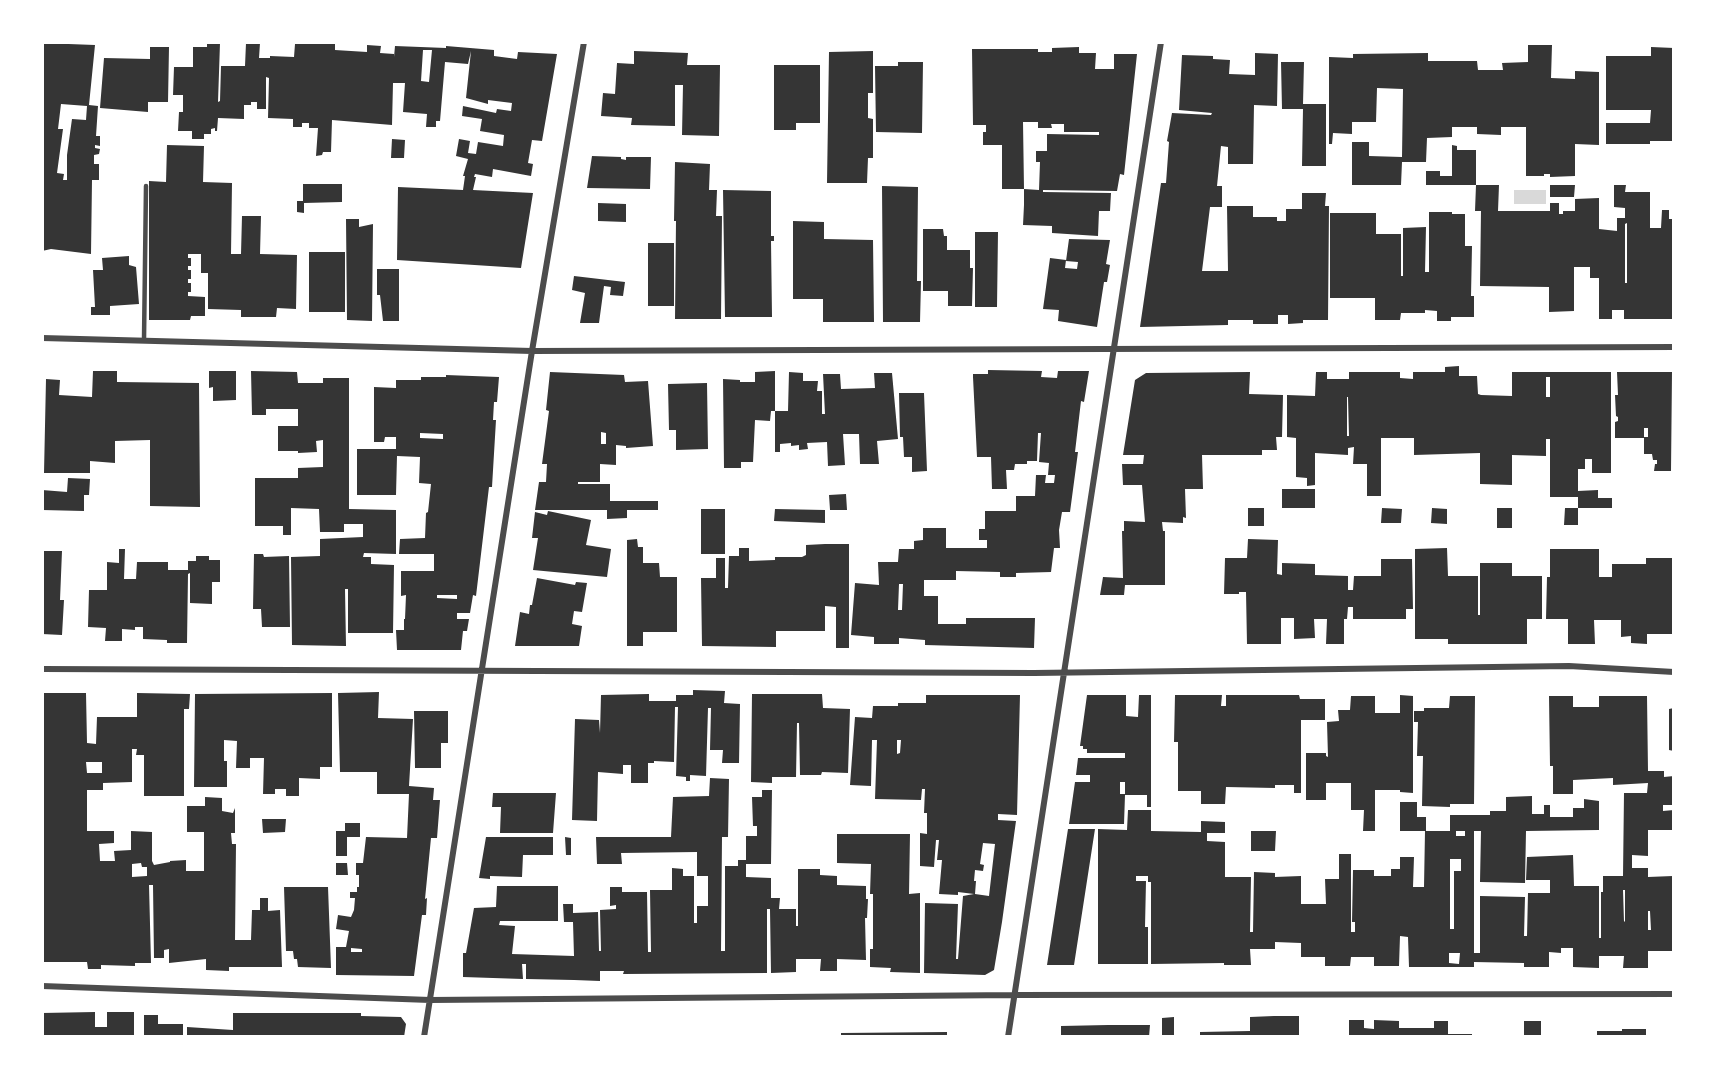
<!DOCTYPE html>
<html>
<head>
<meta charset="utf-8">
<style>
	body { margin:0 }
	#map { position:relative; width:1716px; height:1079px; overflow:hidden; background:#fff; font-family:"Libre Baskerville",serif }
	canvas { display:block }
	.frame { position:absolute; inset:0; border:44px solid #fff; pointer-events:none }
</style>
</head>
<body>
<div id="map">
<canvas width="1716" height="1079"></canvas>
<div class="frame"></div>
</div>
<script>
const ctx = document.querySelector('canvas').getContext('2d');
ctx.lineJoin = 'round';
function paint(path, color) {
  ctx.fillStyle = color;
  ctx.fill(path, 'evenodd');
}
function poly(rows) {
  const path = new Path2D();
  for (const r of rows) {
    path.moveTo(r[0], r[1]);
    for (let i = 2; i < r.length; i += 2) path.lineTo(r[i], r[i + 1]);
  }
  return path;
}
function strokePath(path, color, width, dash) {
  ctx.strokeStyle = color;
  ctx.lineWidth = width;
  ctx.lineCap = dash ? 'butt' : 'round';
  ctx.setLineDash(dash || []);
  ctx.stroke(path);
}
paint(poly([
	[1514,190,1546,190,1546,204,1514,204]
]), '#d9d9d9');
paint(poly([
	[42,43,95,45,89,105,98,106,96,136,100,136,100,146,95,145,95,148,100,149,99,154,94,155,94,164,99,164,99,180,92,180,91,254,51,249,42,251],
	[61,104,87,106,86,120,72,119,67,155,67,180,63,180,64,174,57,173,63,129,58,129],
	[207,43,220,43,218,102,220,101,221,66,245,66,246,43,260,43,259,58,270,58,270,56,294,57,295,44,335,44,335,50,367,52,367,45,381,46,380,53,394,54,394,57,395,46,446,48,446,46,494,50,494,56,517,59,518,52,557,54,542,141,532,140,528,163,533,164,531,176,493,169,492,177,475,174,474,177,476,177,473,190,533,193,521,268,397,260,398,187,463,190,465,176,463,176,468,159,456,156,459,139,470,141,468,153,476,154,478,142,503,146,504,135,480,131,482,119,462,116,463,106,496,113,497,109,511,111,512,103,488,100,488,104,466,98,471,51,468,64,445,62,440,121,436,121,436,127,426,127,427,114,403,112,405,83,393,83,392,125,332,120,331,152,323,152,322,155,316,156,318,128,309,128,309,123,302,123,302,127,293,127,293,119,268,118,269,78,266,77,266,109,257,109,257,102,251,102,251,105,244,105,244,119,218,118,217,131,215,131,215,128,211,129,211,134,204,134,204,139,192,139,192,131,178,131,179,112,183,112,183,95,173,95,174,67,193,67,193,47,207,47],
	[423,50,432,50,429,82,421,81],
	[1528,45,1552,45,1551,78,1575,79,1575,71,1599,72,1599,145,1575,144,1575,176,1550,177,1550,174,1544,174,1544,176,1526,176,1526,127,1501,127,1501,135,1477,134,1477,127,1452,127,1452,137,1427,138,1426,162,1402,162,1401,185,1352,185,1352,142,1369,142,1369,156,1402,157,1403,89,1377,88,1376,122,1352,122,1352,134,1333,133,1332,144,1329,144,1329,57,1353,58,1353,54,1428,53,1428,61,1477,61,1478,70,1503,70,1502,63,1528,62],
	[150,47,169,47,168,102,148,102,148,112,100,108,104,58,150,59],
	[1079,47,1079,53,1096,53,1095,69,1114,69,1114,54,1137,54,1124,175,1120,174,1117,191,1043,190,1043,192,1111,193,1110,211,1099,211,1098,236,1052,233,1052,226,1023,225,1024,205,1024,189,1039,190,1040,162,1036,162,1036,151,1047,151,1047,134,1099,135,1099,132,1064,132,1064,124,1051,124,1052,128,1038,128,1038,122,1023,122,1024,189,1002,189,1002,145,983,145,983,132,986,132,986,125,973,125,972,49,1038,49,1038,52,1052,52,1052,48],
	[1651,47,1674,48,1674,141,1650,141,1650,144,1606,144,1606,123,1650,123,1651,110,1606,110,1606,56,1651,56],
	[634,51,688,53,687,65,720,65,719,136,682,135,683,85,675,85,675,126,631,125,632,118,601,116,603,93,615,94,617,63,634,64],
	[873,51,873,93,868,93,868,118,873,119,873,158,868,158,867,183,827,183,829,52],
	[1255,53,1278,54,1277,106,1254,105,1253,164,1228,164,1228,147,1221,146,1217,186,1222,186,1222,207,1210,207,1202,271,1228,271,1227,206,1253,206,1253,217,1277,217,1277,221,1286,221,1286,209,1302,209,1302,193,1326,193,1325,206,1329,206,1328,320,1303,320,1303,323,1288,324,1288,315,1278,315,1278,324,1253,324,1253,320,1228,320,1228,325,1140,327,1161,183,1166,183,1169,142,1167,141,1172,113,1211,115,1212,113,1179,110,1182,55,1213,56,1213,59,1230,60,1229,74,1255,75],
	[898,62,923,62,922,133,876,132,875,66,898,66],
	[1281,62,1304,62,1303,104,1326,104,1326,166,1302,166,1303,109,1282,109],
	[774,65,820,65,820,123,796,123,796,130,774,130],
	[392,139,405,140,404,158,391,158],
	[167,145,204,146,203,182,232,183,231,254,241,254,242,216,261,216,260,254,297,255,296,309,277,308,276,317,241,317,241,310,208,309,208,273,201,273,201,254,188,254,188,258,191,258,191,266,188,266,188,270,191,270,191,279,188,279,188,283,191,283,191,292,188,292,188,296,205,297,205,316,191,316,190,320,149,320,149,181,166,182],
	[1452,145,1457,146,1457,150,1476,150,1476,185,1499,185,1498,211,1550,211,1550,203,1559,203,1559,214,1563,214,1563,211,1575,211,1575,199,1599,198,1599,229,1617,231,1617,218,1625,218,1625,208,1614,207,1614,185,1626,185,1625,192,1650,192,1650,228,1661,228,1662,210,1669,210,1669,219,1674,219,1673,319,1624,319,1624,310,1612,310,1612,319,1599,319,1599,278,1590,278,1590,267,1574,267,1574,311,1549,312,1549,287,1480,286,1481,211,1475,211,1476,185,1426,185,1426,171,1440,171,1440,176,1452,176],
	[1627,223,1627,283,1625,283,1625,224],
	[592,156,621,157,621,159,626,160,626,157,651,157,650,189,587,188],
	[675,162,710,164,709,190,717,190,716,216,722,216,721,319,675,319,676,221,674,221],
	[303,184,342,184,342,202,304,203,304,213,297,212,297,201,303,201],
	[1550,185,1575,185,1574,197,1550,197],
	[882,186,918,187,917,281,921,281,920,322,883,322],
	[723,190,771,191,771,236,774,236,774,241,771,241,772,317,725,317],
	[598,203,626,204,626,222,598,221],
	[1429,212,1452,212,1452,214,1465,214,1465,246,1472,246,1471,296,1474,296,1474,317,1451,317,1451,321,1437,321,1437,311,1425,310,1425,313,1401,313,1400,320,1375,320,1375,298,1330,298,1330,213,1376,213,1376,234,1401,234,1401,276,1403,276,1403,228,1426,227,1425,272,1429,272],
	[346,219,359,219,359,227,373,224,372,321,347,320],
	[793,221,824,222,824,239,873,240,874,322,823,322,823,299,793,299],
	[923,229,943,229,944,236,947,236,947,250,970,250,970,268,973,268,972,306,948,306,948,291,923,291],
	[975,232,998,232,997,307,975,307],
	[1069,239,1110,240,1106,264,1110,265,1107,282,1104,282,1097,327,1058,321,1059,310,1043,309,1050,258,1066,260,1065,268,1077,269,1078,262,1066,261],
	[648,243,674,243,674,306,648,306],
	[309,252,345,252,345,312,309,312],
	[129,256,129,265,136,267,139,304,110,306,110,315,91,315,91,307,95,307,93,270,103,270,102,258],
	[377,269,399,269,399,321,383,321,380,295,377,295],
	[574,276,625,282,623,296,610,295,611,287,604,286,599,323,580,323,585,293,572,290],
	[1459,366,1459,376,1477,376,1478,394,1481,395,1512,396,1512,372,1611,372,1611,473,1592,473,1592,459,1585,459,1585,469,1578,469,1578,491,1598,490,1598,498,1612,498,1612,508,1578,508,1578,497,1550,497,1550,439,1546,439,1546,456,1512,455,1512,485,1480,484,1480,453,1414,455,1414,438,1381,438,1381,496,1367,496,1367,464,1353,464,1354,447,1348,448,1348,455,1315,453,1315,485,1307,486,1307,478,1296,477,1296,438,1287,437,1287,395,1315,396,1316,372,1327,372,1327,379,1349,379,1349,372,1400,372,1400,378,1413,379,1413,372,1445,372,1445,367],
	[1546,377,1550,377,1550,397,1546,397],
	[1347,397,1348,397,1349,436,1347,436],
	[988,370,1042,371,1041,377,1057,378,1058,371,1089,371,1084,402,1081,401,1075,452,1078,452,1070,512,1062,512,1059,530,1060,548,1054,548,1051,572,1016,573,1016,577,1000,577,1000,572,956,571,956,580,924,580,924,596,938,596,938,624,966,624,966,618,1035,618,1034,648,925,645,925,640,899,638,899,644,874,644,874,637,851,635,855,583,879,585,878,562,898,562,899,549,914,549,914,541,923,540,923,528,946,528,946,548,987,548,987,540,979,540,979,529,985,529,985,511,1016,511,1016,496,1035,496,1036,475,1046,475,1045,483,1054,483,1055,475,1048,475,1049,463,1039,462,1041,433,1038,433,1037,461,1027,461,1027,464,1015,464,1014,470,1006,470,1007,489,992,489,991,457,977,457,973,377,973,374,988,374],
	[899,584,903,584,902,610,898,610],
	[93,371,117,371,117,382,199,383,200,507,150,506,150,440,115,441,115,463,90,461,90,473,44,473,46,379,60,380,59,395,92,397],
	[209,371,236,371,236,400,213,401,213,387,209,388],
	[251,371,297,372,298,383,323,383,323,378,349,378,349,509,396,510,396,554,364,553,363,557,371,557,371,564,394,565,393,633,348,633,348,589,345,589,346,646,292,645,291,557,320,556,320,539,363,537,363,524,344,524,344,532,320,532,319,509,291,508,291,535,283,535,283,526,255,526,255,478,298,478,298,468,323,467,323,440,316,441,317,452,298,453,298,451,278,451,278,426,298,426,298,409,266,409,266,415,252,415],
	[775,371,775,411,771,411,770,421,755,420,753,462,741,462,741,468,724,468,723,379,740,380,740,382,755,382,755,372],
	[550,372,624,375,625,382,648,381,653,446,626,448,626,446,616,445,616,465,600,464,600,482,578,482,578,484,610,484,610,501,658,501,658,510,627,510,627,518,607,519,607,510,535,510,539,482,546,482,547,464,542,464,549,411,546,410],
	[601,432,606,433,606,444,601,444],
	[789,372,803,373,803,381,818,381,817,391,822,391,822,414,825,414,823,374,840,374,841,389,875,388,874,373,892,373,898,439,877,441,879,464,860,464,859,434,843,434,845,465,828,466,827,442,807,443,808,449,799,450,799,445,791,446,791,443,780,444,780,452,775,452,775,411,788,411],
	[1250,372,1249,394,1283,395,1282,437,1276,437,1277,450,1262,450,1262,455,1202,455,1203,489,1185,489,1186,518,1183,517,1183,523,1162,522,1163,531,1165,531,1165,585,1125,585,1124,595,1100,595,1103,577,1123,578,1122,531,1124,531,1124,521,1145,522,1142,485,1123,485,1122,464,1143,464,1144,455,1123,455,1135,380,1146,373],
	[1617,372,1672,372,1671,471,1654,471,1655,464,1657,464,1657,460,1653,460,1652,454,1644,454,1644,437,1648,437,1648,428,1644,428,1644,438,1615,438,1615,422,1618,421,1618,417,1616,416,1615,395,1618,395],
	[446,375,499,377,497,402,494,402,493,420,496,420,492,487,489,487,476,596,473,595,470,613,457,613,457,619,469,619,467,631,463,631,461,650,397,650,396,630,404,630,404,619,405,619,406,595,401,596,401,571,434,571,434,554,399,554,400,539,425,538,426,513,428,512,431,484,419,483,420,457,397,456,396,495,357,495,357,449,396,449,396,437,385,437,384,442,374,442,374,387,396,388,396,380,421,380,421,377,446,377],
	[420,433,443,434,443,439,420,438],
	[437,595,457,595,457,599,437,598],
	[707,383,708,449,676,450,676,430,669,430,668,384],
	[899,393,924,393,927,471,912,472,912,457,904,457,903,437,900,437],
	[68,478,90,479,89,495,84,495,84,511,42,510,42,490,67,492],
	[1282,489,1315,489,1315,508,1282,508],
	[846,494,847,510,830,510,829,495],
	[1248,508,1264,508,1264,526,1248,526],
	[1382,508,1402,509,1401,523,1381,523],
	[1432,508,1447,509,1447,524,1431,523],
	[1497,508,1512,508,1512,528,1497,528],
	[1565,508,1578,508,1578,525,1564,525],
	[701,509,725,509,725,554,701,554],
	[775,509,825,510,825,523,774,521],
	[548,511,591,520,586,545,611,549,607,577,533,570,538,538,532,538,535,512,547,515],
	[637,539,638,547,643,547,643,563,659,563,660,577,677,577,677,632,643,632,643,646,627,646,627,540],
	[1248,539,1278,540,1277,574,1282,575,1282,563,1315,564,1315,575,1348,576,1348,590,1353,590,1354,576,1381,576,1381,559,1412,559,1413,609,1406,609,1406,619,1353,619,1353,607,1348,607,1347,619,1344,619,1344,644,1326,644,1327,619,1314,619,1315,638,1294,639,1294,618,1281,618,1281,644,1247,644,1246,592,1239,592,1239,594,1224,594,1225,558,1247,558],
	[825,544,849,544,849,648,836,648,836,607,825,606,825,631,776,631,776,647,702,646,701,578,716,578,716,558,725,558,725,588,728,588,729,556,739,556,739,548,749,548,749,561,775,560,775,557,802,557,806,555,806,545],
	[1447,548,1448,576,1478,576,1478,615,1480,615,1480,563,1512,563,1512,576,1542,576,1542,619,1527,619,1527,644,1448,644,1448,639,1415,639,1415,549],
	[119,549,125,549,124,579,136,579,137,562,168,562,168,570,188,570,188,561,196,561,196,556,209,556,209,560,220,560,220,582,212,582,212,604,190,603,190,573,188,574,187,643,167,643,167,640,143,639,143,627,135,627,135,630,122,629,122,641,105,641,106,628,88,627,89,590,107,590,107,562,119,563],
	[1550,549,1599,549,1599,577,1612,577,1612,564,1646,564,1646,558,1672,558,1674,634,1647,634,1647,644,1631,643,1631,636,1621,637,1621,620,1594,620,1595,644,1568,644,1568,619,1546,619,1547,577,1550,577],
	[42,551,62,551,60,600,64,600,62,635,42,634],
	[254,554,263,554,264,557,289,556,290,627,262,627,261,609,253,609],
	[537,578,575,585,576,582,587,583,582,612,574,611,572,624,582,626,579,646,515,646,520,612,529,614,530,605,532,605],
	[693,690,725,691,724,703,740,704,739,763,722,763,723,750,710,750,711,708,708,708,706,776,690,775,690,781,686,781,686,777,676,776,678,707,675,707,674,762,654,761,654,763,648,763,648,783,631,783,631,765,623,765,623,774,598,772,597,821,572,820,575,719,599,720,600,733,601,695,649,694,649,701,676,701,676,695,693,695],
	[379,692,378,718,413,719,409,786,434,788,433,800,440,800,437,838,431,838,425,899,427,898,426,915,422,915,414,976,336,975,336,947,346,947,349,931,336,929,338,915,351,917,354,910,355,898,350,898,350,892,357,892,357,887,359,887,359,875,356,875,356,863,363,863,366,837,407,838,409,794,377,794,377,772,340,772,338,693],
	[351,948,362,949,362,952,351,952],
	[43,693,86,693,87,743,96,744,97,717,137,717,137,693,190,694,189,709,184,709,184,796,144,796,144,755,136,755,137,749,132,749,132,782,103,783,103,790,87,790,87,831,114,831,114,843,99,844,100,861,115,861,114,851,131,850,131,831,152,832,152,861,154,865,170,862,170,861,186,860,186,871,204,871,204,832,187,832,187,806,205,806,205,797,222,798,222,811,233,813,235,808,235,833,231,833,232,844,236,844,235,940,251,940,252,910,260,910,260,898,268,898,268,911,280,910,282,967,229,967,229,971,206,970,206,959,169,963,169,949,164,950,164,958,154,958,153,885,149,885,151,963,135,963,135,966,101,965,101,969,88,969,87,962,42,962],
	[86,762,102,762,102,773,87,773],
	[141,863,142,867,147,867,147,876,132,877,132,864],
	[332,693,332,767,320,767,320,779,299,778,299,796,286,796,286,789,275,789,275,794,263,794,264,758,250,758,250,768,236,768,237,741,224,740,224,761,227,761,227,787,194,787,195,694],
	[752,694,822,694,823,708,850,709,848,773,822,772,821,775,800,775,799,723,797,723,796,777,772,777,772,783,751,782],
	[926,695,1020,695,1017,815,998,814,998,820,1016,821,1002,922,994,970,985,975,924,973,925,903,958,904,956,959,958,959,963,896,974,894,958,892,958,895,939,894,942,860,937,860,939,840,936,840,934,867,920,866,920,833,927,834,927,813,924,813,925,789,922,789,921,800,875,799,877,740,872,740,871,786,850,785,855,717,872,718,873,706,898,706,898,703,926,703],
	[897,740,901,740,900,753,897,754],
	[983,843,995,844,989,896,975,894,976,881,974,881,975,870,983,871,984,865,980,864],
	[1087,695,1126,695,1126,716,1138,717,1139,695,1151,695,1151,807,1147,807,1147,795,1125,795,1124,824,1069,824,1075,782,1090,782,1090,775,1076,775,1078,758,1125,758,1125,753,1087,753,1087,749,1083,749,1083,746,1080,746],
	[1120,782,1125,782,1125,794,1120,794],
	[1175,695,1222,695,1221,706,1226,706,1226,695,1299,695,1300,699,1325,699,1325,720,1301,720,1301,793,1294,793,1294,785,1275,785,1275,788,1226,787,1225,804,1201,804,1201,791,1178,791,1178,742,1174,742],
	[1400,695,1413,696,1413,793,1400,792,1400,790,1375,790,1375,831,1363,831,1364,810,1351,810,1351,783,1326,783,1326,800,1306,800,1306,753,1326,753,1326,756,1328,757,1327,722,1339,721,1338,710,1350,710,1351,696,1375,696,1375,713,1400,713],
	[1450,696,1475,696,1474,804,1450,804,1450,807,1422,806,1423,756,1417,756,1418,722,1414,722,1414,711,1424,711,1424,708,1449,708],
	[1549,696,1573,696,1573,707,1599,707,1599,696,1647,696,1648,771,1664,771,1664,777,1674,776,1674,805,1663,805,1663,811,1674,810,1674,830,1648,830,1648,856,1632,855,1632,868,1648,868,1648,877,1673,876,1674,951,1648,951,1648,968,1623,968,1624,956,1599,956,1599,968,1573,967,1573,948,1561,948,1561,953,1549,952,1549,967,1524,967,1524,963,1474,962,1474,967,1409,967,1408,937,1400,936,1399,966,1374,966,1374,957,1351,957,1350,966,1325,966,1325,957,1301,957,1301,943,1275,942,1275,949,1250,949,1251,965,1224,965,1224,963,1151,964,1151,882,1148,882,1148,876,1136,876,1136,881,1146,881,1145,927,1148,927,1148,964,1098,964,1098,829,1127,830,1128,810,1151,810,1151,831,1201,832,1201,821,1225,822,1225,833,1207,833,1207,841,1225,842,1225,877,1251,877,1250,932,1253,932,1254,872,1275,873,1275,877,1301,876,1301,904,1326,904,1325,879,1339,879,1339,854,1351,854,1351,932,1355,932,1355,922,1352,922,1353,870,1374,870,1374,876,1391,876,1391,869,1400,869,1400,857,1414,857,1413,887,1424,887,1425,831,1400,831,1400,802,1417,802,1417,817,1426,817,1426,831,1450,831,1450,815,1490,815,1490,811,1506,811,1506,797,1532,796,1532,814,1544,814,1544,805,1550,805,1550,817,1573,817,1573,808,1584,808,1584,799,1599,801,1599,830,1526,831,1525,883,1480,882,1481,831,1474,831,1474,953,1480,953,1480,896,1525,897,1524,936,1527,936,1528,893,1550,893,1550,880,1526,880,1527,857,1573,855,1574,886,1599,886,1599,938,1601,938,1601,892,1603,892,1603,876,1623,876,1624,793,1647,793,1648,783,1613,785,1613,778,1573,780,1573,794,1553,794,1553,766,1550,766],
	[1456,831,1465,831,1465,836,1456,836],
	[1450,859,1461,859,1461,871,1454,871,1454,929,1450,929],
	[1623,890,1625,890,1625,921,1624,922],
	[1648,911,1650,911,1651,930,1648,930],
	[1449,953,1460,953,1459,964,1449,963],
	[1674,708,1674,751,1669,750,1669,709],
	[414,711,448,711,448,743,441,743,441,768,415,768],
	[710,778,729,779,728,837,722,837,721,951,725,951,725,866,738,866,738,860,746,860,746,836,757,836,757,826,753,826,752,797,762,797,762,790,772,790,771,864,746,864,746,877,771,878,771,898,780,898,779,909,796,909,796,926,798,926,798,869,820,869,820,875,837,876,837,885,866,886,866,899,868,899,867,918,865,918,866,960,837,959,837,971,820,971,821,959,796,959,796,972,771,973,770,909,767,909,767,973,623,974,624,971,600,971,600,981,574,980,526,979,526,964,522,964,523,979,463,977,463,953,466,953,474,908,496,907,497,886,558,886,558,921,500,921,499,925,515,926,512,954,574,956,573,922,564,922,563,904,573,904,573,913,598,912,599,951,601,951,600,910,616,909,616,905,610,906,610,887,622,887,622,892,647,892,648,952,651,952,650,890,672,890,672,868,683,869,683,876,694,876,694,923,697,923,697,906,708,906,708,876,697,876,697,852,621,853,622,864,597,864,596,837,671,837,673,797,709,796],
	[493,793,556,793,553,833,500,833,501,807,492,807],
	[262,819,286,819,285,832,263,833],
	[345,823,360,823,360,837,347,837,347,856,336,856,336,831,345,831],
	[1068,829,1095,829,1074,965,1047,965],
	[1251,831,1276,831,1275,851,1251,851],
	[837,834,910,834,909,894,920,893,920,973,890,972,891,968,870,967,870,949,873,949,873,894,870,894,871,864,837,863],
	[486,837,553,837,553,855,523,855,522,877,490,876,490,879,479,878],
	[565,837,571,838,571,855,566,855],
	[336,863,347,863,348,875,336,875],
	[284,887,328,887,331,968,298,967,297,959,294,959,293,951,286,951],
	[95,1012,95,1027,107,1027,107,1012,134,1012,134,1037,42,1037,42,1013],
	[233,1013,361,1013,361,1016,401,1017,406,1024,404,1037,187,1037,187,1027,233,1030],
	[144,1015,158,1015,158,1024,183,1024,183,1037,144,1037],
	[1274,1016,1299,1016,1299,1037,1200,1037,1200,1032,1250,1031,1250,1017],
	[1174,1017,1174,1037,1162,1037,1162,1018],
	[1349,1020,1364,1020,1364,1028,1374,1029,1374,1020,1399,1021,1399,1028,1434,1028,1434,1021,1448,1021,1448,1034,1472,1034,1472,1037,1349,1037],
	[1524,1021,1541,1021,1541,1037,1524,1037],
	[1108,1025,1150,1025,1149,1037,1061,1037,1061,1026],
	[1622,1029,1646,1029,1646,1037,1597,1037,1597,1031,1622,1031],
	[947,1032,947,1037,831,1037,831,1035,841,1035,841,1033]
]), '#353535');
strokePath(poly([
	[144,340,146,186]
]), '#4c4c4c', 4.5);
strokePath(poly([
	[42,338,532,351,1674,347],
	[42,669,1034,673,1569,666,1674,672],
	[42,986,430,1000,1016,995,1674,994],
	[424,1037,532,351,584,42],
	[1008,1037,1161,42]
]), '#4c4c4c', 6);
</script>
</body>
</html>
